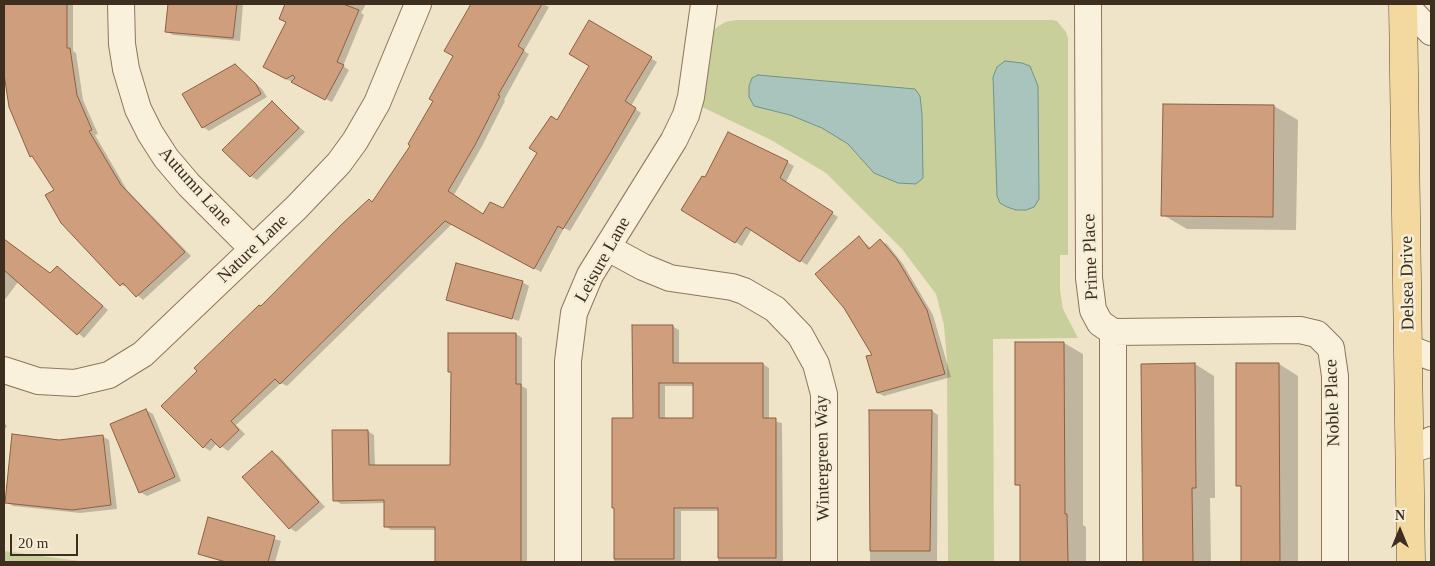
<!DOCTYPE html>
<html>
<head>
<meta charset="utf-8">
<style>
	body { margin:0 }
	#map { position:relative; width:1435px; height:566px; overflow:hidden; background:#f0e4c8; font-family:Georgia,serif }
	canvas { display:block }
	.frame { position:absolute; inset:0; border:5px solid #3d2e20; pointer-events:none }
	.north { position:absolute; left:1375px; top:506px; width:50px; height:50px; -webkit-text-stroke:4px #f7eed8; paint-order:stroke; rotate:0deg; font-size:14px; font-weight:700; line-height:20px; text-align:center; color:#3d2e20 }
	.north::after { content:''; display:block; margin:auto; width:18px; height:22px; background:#3d2e20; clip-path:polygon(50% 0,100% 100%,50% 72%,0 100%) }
	.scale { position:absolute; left:10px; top:534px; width:68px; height:22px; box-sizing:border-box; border:2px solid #3d2e20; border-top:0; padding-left:6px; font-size:15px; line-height:18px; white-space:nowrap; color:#3d2e20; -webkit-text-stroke:4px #f7eed8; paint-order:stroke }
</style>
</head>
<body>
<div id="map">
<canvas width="1435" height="566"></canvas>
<div class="frame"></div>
<div class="north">N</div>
<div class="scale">20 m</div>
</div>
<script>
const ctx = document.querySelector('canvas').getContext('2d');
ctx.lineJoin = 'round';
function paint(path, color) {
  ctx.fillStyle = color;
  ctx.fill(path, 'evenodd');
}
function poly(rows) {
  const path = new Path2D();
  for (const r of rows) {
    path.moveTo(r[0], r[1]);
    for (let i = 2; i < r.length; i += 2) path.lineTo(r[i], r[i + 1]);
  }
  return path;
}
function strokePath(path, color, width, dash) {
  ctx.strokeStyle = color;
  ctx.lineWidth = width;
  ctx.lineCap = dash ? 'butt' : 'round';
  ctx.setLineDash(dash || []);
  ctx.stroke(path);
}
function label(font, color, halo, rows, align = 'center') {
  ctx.font = font + ' Georgia,serif';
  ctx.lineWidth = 5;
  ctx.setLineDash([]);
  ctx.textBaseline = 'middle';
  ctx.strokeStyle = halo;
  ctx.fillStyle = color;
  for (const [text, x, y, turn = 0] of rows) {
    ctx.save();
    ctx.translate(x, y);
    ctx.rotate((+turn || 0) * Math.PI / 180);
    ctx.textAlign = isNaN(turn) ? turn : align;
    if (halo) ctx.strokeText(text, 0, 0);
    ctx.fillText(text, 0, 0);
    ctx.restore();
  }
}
paint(poly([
	[736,20,1052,20,1057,21,1066,32,1068,38,1068,255,1060,255,1060,290,1063,309,1078,338,993,339,994,562,948,562,947,362,944,325,936,294,902,249,826,173,771,140,698,105,713,30,725,22],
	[4,551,87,562,4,562]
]), '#c9cf9b');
const water = poly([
	[1005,61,1022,63,1030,66,1038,86,1039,199,1034,207,1026,210,1016,210,1007,207,1000,203,997,196,993,77,997,67,1005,61],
	[758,75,915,89,920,96,922,114,923,178,916,184,898,183,874,173,848,144,822,128,790,115,754,106,749,97,749,86,752,78,758,75]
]);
paint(water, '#a9c4bc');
strokePath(water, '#6f938a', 1);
paint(poly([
	[4,4,73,4,73,51,76,53,83,100,98,134,95,135,127,190,191,256,143,300,128,287,121,285,35,158,31,156,10,106,4,66],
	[168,4,243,4,240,41,173,35,166,31],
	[286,4,366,4,361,13,364,15,343,66,349,70,332,102,270,71,287,23,280,19],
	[472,4,543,4,549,7,524,51,529,54,504,100,505,101,481,148,454,195,483,216,503,210,591,65,590,22,657,62,631,106,641,113,570,231,564,228,541,272,452,224,287,386,281,383,236,425,245,434,228,451,217,443,210,451,204,447,262,307,373,203,412,146,454,56,446,51],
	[235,65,262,89,267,97,209,131,203,127],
	[272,102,305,132,257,180,251,176],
	[1274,106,1298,120,1296,230,1187,229,1163,215],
	[787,162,794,166,786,182,838,217,807,265,752,229,742,246,683,209,706,179],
	[859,238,871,248,880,241,887,244,903,264,933,315,951,377,884,396,878,393],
	[4,239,51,274,57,267,63,271,108,310,84,338,18,282,4,301],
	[522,282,529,286,519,321,447,299],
	[672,326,679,330,679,364,763,364,769,368,769,420,782,423,783,562,718,562,719,511,681,511,681,562,614,562,614,420,634,420],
	[665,386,694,386,694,420,665,420],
	[516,334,522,338,522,386,527,389,527,562,436,562,436,530,391,530,385,526,385,503,341,504,335,500,368,431,374,435,375,466,451,466,452,373,449,371],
	[1064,343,1083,354,1083,525,1086,527,1086,562,1022,562,1021,487,1016,484],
	[1195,364,1214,376,1215,498,1210,498,1211,562,1145,562,1142,365],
	[1279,364,1298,376,1298,562,1242,562,1243,488,1238,485],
	[146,410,153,414,181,481,147,496,140,492],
	[871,411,932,411,938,415,937,562,870,562],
	[4,423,7,426,4,431],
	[102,436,109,440,117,509,80,513,13,506,6,502,59,441],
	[272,452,279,456,325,507,296,532,290,528,244,478],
	[209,519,281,541,275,562,223,562,199,554]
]), '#0003');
const building = poly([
	[4,4,67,4,67,48,70,48,77,95,92,130,89,131,121,185,185,252,136,297,123,283,120,286,61,223,45,195,54,190,32,156,30,157,9,107,4,74,4,4],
	[168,4,237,4,233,38,165,32,168,4],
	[285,4,343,4,359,10,337,62,344,65,325,100,291,82,295,78,293,75,286,79,263,67,286,22,279,19,285,4],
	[471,4,542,4,518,46,524,50,498,95,500,96,475,145,448,191,483,214,490,202,503,208,537,153,529,148,551,116,557,120,589,66,569,54,589,20,652,57,625,101,636,108,610,153,563,229,558,226,534,269,445,221,280,384,275,379,231,421,239,430,220,448,211,439,203,448,161,406,197,371,194,368,259,305,261,306,342,224,369,199,372,202,410,146,408,144,433,101,429,99,453,56,444,51,471,4],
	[235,64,256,84,261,94,202,128,182,94,235,64],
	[272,101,299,128,250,177,222,150,272,101],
	[1163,104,1274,105,1273,217,1161,216,1163,104],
	[728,132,788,161,780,178,833,212,800,262,746,227,735,243,681,210,702,176,705,177,728,132],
	[859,236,869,249,880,239,897,259,927,310,945,374,877,393,866,356,872,355,844,308,815,274,859,236],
	[4,239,50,273,57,266,103,306,77,335,4,270,4,239],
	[456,263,523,281,512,319,446,300,456,263],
	[632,325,673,325,673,363,763,363,763,418,776,418,776,558,718,558,718,508,674,508,674,559,614,559,614,508,612,508,612,418,633,418,632,325],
	[659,383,693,383,693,418,659,418,659,383],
	[448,333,516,333,516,384,521,384,521,562,435,562,435,527,384,527,384,500,333,501,332,430,368,430,369,465,450,465,451,372,448,372,448,333],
	[1015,342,1064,342,1065,514,1067,514,1068,562,1020,562,1020,485,1015,485,1015,342],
	[1195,363,1196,488,1192,488,1193,562,1143,562,1141,364,1195,363],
	[1236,363,1279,363,1280,562,1241,562,1241,486,1236,486,1236,363],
	[146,409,175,477,139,493,110,424,146,409],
	[869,410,932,410,930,551,870,551,869,410],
	[12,434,59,440,103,435,111,505,72,510,5,503,12,434],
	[272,451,319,502,289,529,242,477,272,451],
	[208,517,275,536,268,562,226,562,198,554,208,517]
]);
paint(building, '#cf9f7d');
strokePath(building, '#8d5f41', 1);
const minor = poly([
	[121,4,122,44,126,69,138,109,150,133,166,158,189,185,253,249],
	[1088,4,1089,278,1093,310,1100,323,1113,332,1113,562],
	[1404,4,1431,32],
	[608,248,643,267,670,278,732,287,744,291,775,309,800,335,816,364,824,394,824,562],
	[1113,332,1300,330,1317,334,1331,348,1335,376,1335,562],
	[1408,348,1431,357],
	[4,370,38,381,75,383,109,375,143,354,297,207,339,163,355,141,377,103,418,4],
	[1410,450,1426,445,1431,440],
	[568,562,568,361,574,313,590,275,674,140,686,115,691,97,704,4]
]);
const major = poly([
	[1403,4,1411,562]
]);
strokePath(minor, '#8d765c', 28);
strokePath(major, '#5b4430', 29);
strokePath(minor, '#faf1dc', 26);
strokePath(major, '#f3d9a0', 28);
label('18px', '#3d2e20', '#f7eed8', [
	["Autumn Lane",195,187,48],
	["Nature Lane",253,249,-44],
	["Prime Place",1091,257,-92],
	["Leisure Lane",603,260,-61],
	["Delsea Drive",1408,283,-91],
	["Noble Place",1333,403,-92],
	["Wintergreen Way",823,458,-91]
]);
</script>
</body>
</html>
